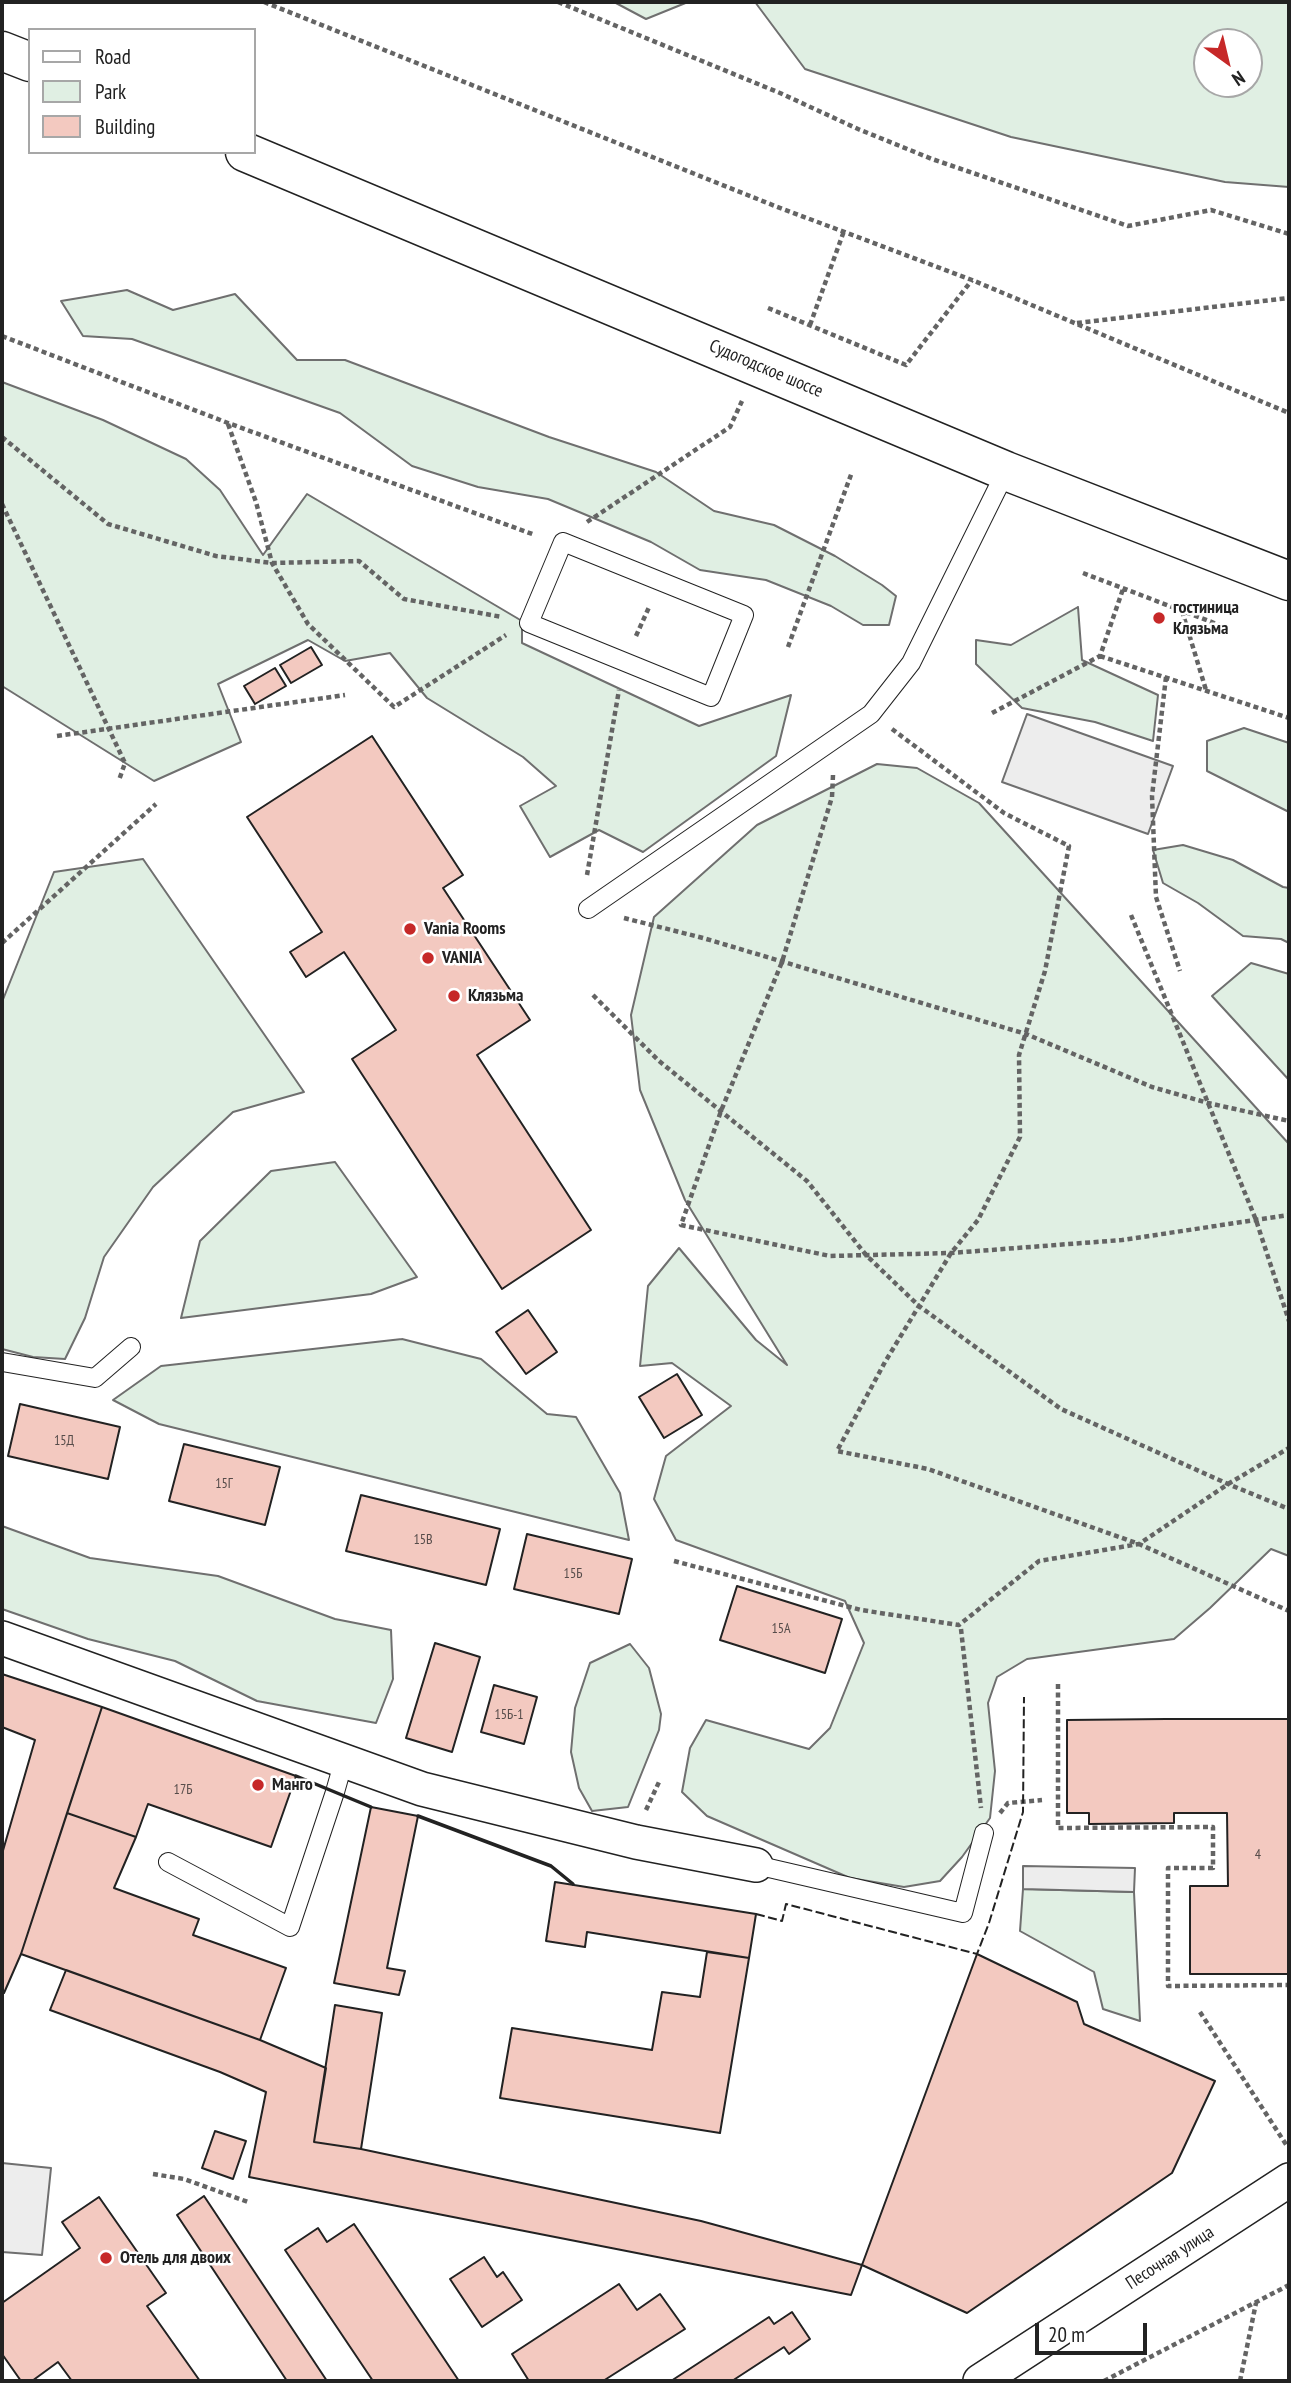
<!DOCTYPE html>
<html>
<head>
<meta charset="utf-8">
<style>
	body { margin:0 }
	#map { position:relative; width:1291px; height:2383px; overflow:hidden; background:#fff; font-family:"PT Sans Narrow",sans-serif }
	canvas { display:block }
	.frame { position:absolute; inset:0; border:4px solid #222; pointer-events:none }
	.legend { position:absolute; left:28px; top:28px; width:228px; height:126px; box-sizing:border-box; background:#fff; border:2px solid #a7a7a7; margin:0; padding:9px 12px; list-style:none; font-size:21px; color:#222 }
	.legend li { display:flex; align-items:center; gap:14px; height:35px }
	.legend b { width:35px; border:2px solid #a7a7a7 }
	.north { position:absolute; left:1193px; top:28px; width:70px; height:70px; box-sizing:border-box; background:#fff; border:2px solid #a7a7a7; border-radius:50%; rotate:146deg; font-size:19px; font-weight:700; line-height:28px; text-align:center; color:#222 }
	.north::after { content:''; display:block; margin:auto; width:24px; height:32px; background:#c62828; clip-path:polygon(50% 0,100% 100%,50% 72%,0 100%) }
	.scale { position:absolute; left:1035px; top:2323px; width:112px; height:32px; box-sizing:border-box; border:4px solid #222; border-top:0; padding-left:9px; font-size:21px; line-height:24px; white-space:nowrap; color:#222; -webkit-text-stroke:5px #fff; paint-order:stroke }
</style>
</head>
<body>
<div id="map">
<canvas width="1291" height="2383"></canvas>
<div class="frame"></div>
<ul class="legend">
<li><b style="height:9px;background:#fff"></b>Road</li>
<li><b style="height:19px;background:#e0efe3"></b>Park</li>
<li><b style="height:19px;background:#f3c9c0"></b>Building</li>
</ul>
<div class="north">N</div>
<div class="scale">20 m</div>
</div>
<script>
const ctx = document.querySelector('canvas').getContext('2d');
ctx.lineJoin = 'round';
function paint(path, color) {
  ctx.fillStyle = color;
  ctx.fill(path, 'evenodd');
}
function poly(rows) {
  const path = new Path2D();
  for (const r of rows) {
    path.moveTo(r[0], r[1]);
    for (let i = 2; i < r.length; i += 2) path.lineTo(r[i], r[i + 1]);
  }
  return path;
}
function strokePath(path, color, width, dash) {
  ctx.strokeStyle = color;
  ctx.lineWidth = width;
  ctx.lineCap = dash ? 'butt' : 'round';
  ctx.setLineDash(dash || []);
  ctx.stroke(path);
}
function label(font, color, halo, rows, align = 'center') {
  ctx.font = font + ' "PT Sans Narrow",sans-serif';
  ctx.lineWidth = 5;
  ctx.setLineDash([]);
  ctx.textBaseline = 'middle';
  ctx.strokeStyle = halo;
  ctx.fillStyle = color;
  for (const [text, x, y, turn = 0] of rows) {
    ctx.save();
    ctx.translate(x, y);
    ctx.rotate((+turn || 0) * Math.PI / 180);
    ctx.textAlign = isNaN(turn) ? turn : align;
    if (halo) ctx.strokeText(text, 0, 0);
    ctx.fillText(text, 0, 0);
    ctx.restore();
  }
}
const green = poly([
	[614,2,688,2,646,19,614,2],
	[755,2,1289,2,1289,187,1225,182,1011,137,805,69,755,2],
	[1207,42,1249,42,1249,84,1207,84,1207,42],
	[127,290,173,310,235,294,297,360,345,360,549,437,656,472,714,511,774,525,835,556,882,585,896,596,889,625,863,625,831,606,766,580,700,570,651,542,548,499,478,487,412,466,340,413,132,339,83,336,61,301,127,290],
	[2,382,103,420,186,459,220,490,263,555,307,494,522,621,522,643,699,726,791,695,776,756,643,852,599,830,550,857,520,806,556,786,523,757,427,698,390,653,345,661,308,640,218,684,241,742,154,781,2,686,2,382],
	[1078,607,1082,660,1158,695,1153,741,1095,722,1022,708,976,664,976,640,1011,645,1078,607],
	[1244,728,1289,743,1289,812,1207,771,1207,741,1244,728],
	[877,764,917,768,979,803,1289,1144,1289,1556,1271,1549,1210,1608,1174,1639,1027,1659,997,1677,988,1703,995,1771,990,1818,962,1857,940,1881,904,1887,850,1878,707,1816,682,1792,690,1748,706,1720,809,1749,830,1728,864,1643,845,1601,676,1540,654,1499,666,1456,731,1406,672,1363,640,1366,648,1286,679,1248,756,1340,787,1365,685,1200,640,1090,631,1015,654,917,757,825,877,764],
	[1183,845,1233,860,1283,887,1289,888,1289,943,1281,939,1243,936,1198,903,1163,883,1153,850,1183,845],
	[143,859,304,1092,233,1112,153,1187,104,1257,85,1318,65,1359,33,1357,2,1349,2,1002,54,872,143,859],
	[1251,963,1289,974,1289,1080,1212,996,1251,963],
	[335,1162,417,1277,371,1294,181,1318,200,1241,271,1171,335,1162],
	[402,1339,481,1359,547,1414,576,1417,620,1493,629,1540,159,1424,113,1400,161,1366,402,1339],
	[2,1526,90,1558,218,1576,335,1619,391,1630,393,1679,376,1723,257,1701,175,1661,88,1639,2,1609,2,1526],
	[630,1644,649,1668,661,1714,659,1730,628,1807,592,1811,579,1788,571,1752,575,1708,590,1663,630,1644],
	[1023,1889,1134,1892,1140,2021,1103,2009,1094,1972,1020,1931,1023,1889]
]);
paint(green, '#e0efe3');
strokePath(green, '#6f6f6f', 2);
const parking = poly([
	[1027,714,1173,766,1148,834,1002,782,1027,714],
	[1023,1866,1135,1868,1134,1892,1023,1889,1023,1866],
	[2,2163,51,2168,42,2255,2,2252,2,2163]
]);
paint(parking, '#ededed');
strokePath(parking, '#6f6f6f', 2);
const building = poly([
	[311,647,322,665,291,683,280,665,311,647],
	[275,668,286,686,255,704,244,686,275,668],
	[372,736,463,875,443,888,530,1020,477,1055,591,1230,502,1289,352,1059,396,1030,344,952,306,977,290,952,322,932,247,817,372,736],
	[528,1310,557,1352,526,1374,496,1332,528,1310],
	[677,1374,702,1415,664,1438,639,1397,677,1374],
	[20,1404,120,1427,108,1479,8,1456,20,1404],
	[184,1444,280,1467,265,1525,169,1501,184,1444],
	[361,1495,500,1529,486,1585,346,1551,361,1495],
	[527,1534,632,1559,619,1614,514,1589,527,1534],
	[737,1586,842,1619,825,1673,720,1640,737,1586],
	[435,1643,480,1657,452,1752,406,1738,435,1643],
	[2,1674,102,1707,21,1954,4,1993,2,1993,2,1854,35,1740,2,1727,2,1674],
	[494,1685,537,1697,524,1744,481,1732,494,1685],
	[102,1707,296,1776,271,1847,148,1804,136,1837,67,1813,102,1707],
	[1166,1719,1289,1719,1289,1974,1190,1974,1190,1886,1228,1886,1227,1813,1174,1813,1174,1823,1089,1824,1089,1813,1067,1813,1067,1720,1166,1719],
	[371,1807,418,1816,387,1968,405,1971,399,1995,334,1983,371,1807],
	[67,1813,136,1837,114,1888,199,1919,193,1935,286,1968,260,2040,21,1954,67,1813],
	[555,1882,756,1914,749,1958,587,1932,585,1947,546,1941,555,1882],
	[707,1952,749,1958,720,2133,500,2098,512,2028,652,2050,662,1992,700,1997,707,1952],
	[977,1954,1077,2002,1084,2024,1215,2081,1172,2173,967,2313,862,2265,977,1954],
	[66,1970,260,2040,326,2068,314,2142,361,2149,701,2221,862,2265,851,2295,249,2177,266,2092,220,2072,50,2010,66,1970],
	[335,2005,382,2013,361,2149,314,2142,335,2005],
	[215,2131,246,2141,233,2179,202,2168,215,2131],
	[204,2196,327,2381,287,2381,177,2215,204,2196],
	[99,2197,166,2293,147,2306,200,2381,72,2381,58,2362,32,2381,21,2381,2,2354,2,2303,80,2248,62,2222,99,2197],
	[354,2224,459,2381,373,2381,285,2250,318,2228,327,2242,354,2224],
	[484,2257,497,2277,503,2272,522,2300,482,2327,450,2279,484,2257],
	[619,2284,637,2310,660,2294,685,2329,603,2381,529,2381,512,2354,619,2284],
	[792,2312,810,2339,789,2354,784,2347,732,2381,671,2381,769,2317,774,2324,792,2312]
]);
paint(building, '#f3c9c0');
strokePath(building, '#222', 2);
const lane = poly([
	[563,542,744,615,711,697,529,623,563,542],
	[588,909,871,714,911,663,1006,471],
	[2,1362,95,1378,131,1347],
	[168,1862,290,1927,335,1792,344,1760],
	[756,1865,963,1913,984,1833]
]);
const street = poly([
	[2,1638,422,1789,636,1842,756,1865],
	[980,2381,1289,2180]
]);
const primary = poly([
	[2,51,30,62],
	[245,152,1006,471,1289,581]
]);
strokePath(lane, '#222', 20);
strokePath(street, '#222', 36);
strokePath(primary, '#222', 41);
strokePath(poly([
	[264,2,775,206,972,280,1289,413],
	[558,2,780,93,858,129,932,159,1128,226,1211,210,1289,234],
	[768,308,906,365,972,280],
	[1077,323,1289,298],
	[810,325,844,231],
	[2,336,228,423,535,535],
	[228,424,256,502,272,563,308,624,394,707,506,635],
	[2,437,108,524,216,556,272,563,359,561,404,599,502,617],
	[2,504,125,763,119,780],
	[587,522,730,427,742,401],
	[1083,573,1222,626],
	[1182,611,1206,690],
	[636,636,650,605],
	[788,647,852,472],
	[1100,656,1289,718],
	[1166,677,1152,796,1156,897,1180,971],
	[992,713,1100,656,1123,589],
	[892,729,1004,813,1069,846,1045,971,1019,1055,1020,1137,978,1220,951,1253,885,1362,837,1451,928,1469,1139,1544,1289,1611],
	[57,736,345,695],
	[833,775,832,797,782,962,721,1111,681,1225,830,1256,951,1253,1122,1240,1289,1215],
	[587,875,619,690],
	[1131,915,1256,1220,1289,1321],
	[624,918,703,938,1026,1034,1152,1087,1208,1103,1289,1121],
	[2,943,156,804],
	[593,995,659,1061,807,1181,866,1255,919,1306,1061,1409,1228,1484,1289,1509],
	[674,1561,861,1610,959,1625,1039,1561,1139,1544,1228,1484,1289,1448],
	[961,1629,981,1808],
	[1058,1684,1058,1828,1213,1827,1213,1868,1168,1868,1168,1986,1289,1985],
	[646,1810,659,1782],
	[1000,1813,1008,1803,1042,1800],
	[1200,2012,1287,2146],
	[153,2174,184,2179,248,2202],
	[1104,2381,1289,2285],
	[1240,2381,1256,2303]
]), '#646464', 4.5, [5, 3.5]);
strokePath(lane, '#fff', 18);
strokePath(street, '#fff', 33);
strokePath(primary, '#fff', 38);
strokePath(poly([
	[756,1914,782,1921,786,1904,977,1954,989,1923,1023,1812,1024,1697]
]), '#222', 2, [9, 3.5]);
strokePath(poly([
	[296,1776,371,1807],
	[418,1816,551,1866,573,1884]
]), '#222', 3.5);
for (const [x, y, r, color] of [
	[1159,618,7,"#c62828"],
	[410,929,7,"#c62828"],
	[428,958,7,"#c62828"],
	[454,996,7,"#c62828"],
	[258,1785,7,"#c62828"],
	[106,2258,7,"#c62828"]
]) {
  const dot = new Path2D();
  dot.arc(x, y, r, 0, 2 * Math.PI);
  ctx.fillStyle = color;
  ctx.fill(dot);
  strokePath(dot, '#fff', 2.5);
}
label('14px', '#564c4a', null, [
	["15Д",64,1441],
	["15Г",224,1484],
	["15В",423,1540],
	["15Б",573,1574],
	["15А",781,1629],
	["15Б-1",509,1715],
	["17Б",183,1790],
	["4",1258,1855]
]);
label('18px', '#222', '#fff', [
	["Судогодское шоссе",766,369,23],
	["Песочная улица",1170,2258,-33]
]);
label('bold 18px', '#222', '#fff', [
	["гостиница",1173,608],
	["Клязьма",1173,629],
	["Vania Rooms",424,929],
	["VANIA",442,958],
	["Клязьма",468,996],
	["Манго",272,1785],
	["Отель для двоих",120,2258]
], 'left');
</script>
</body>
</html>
